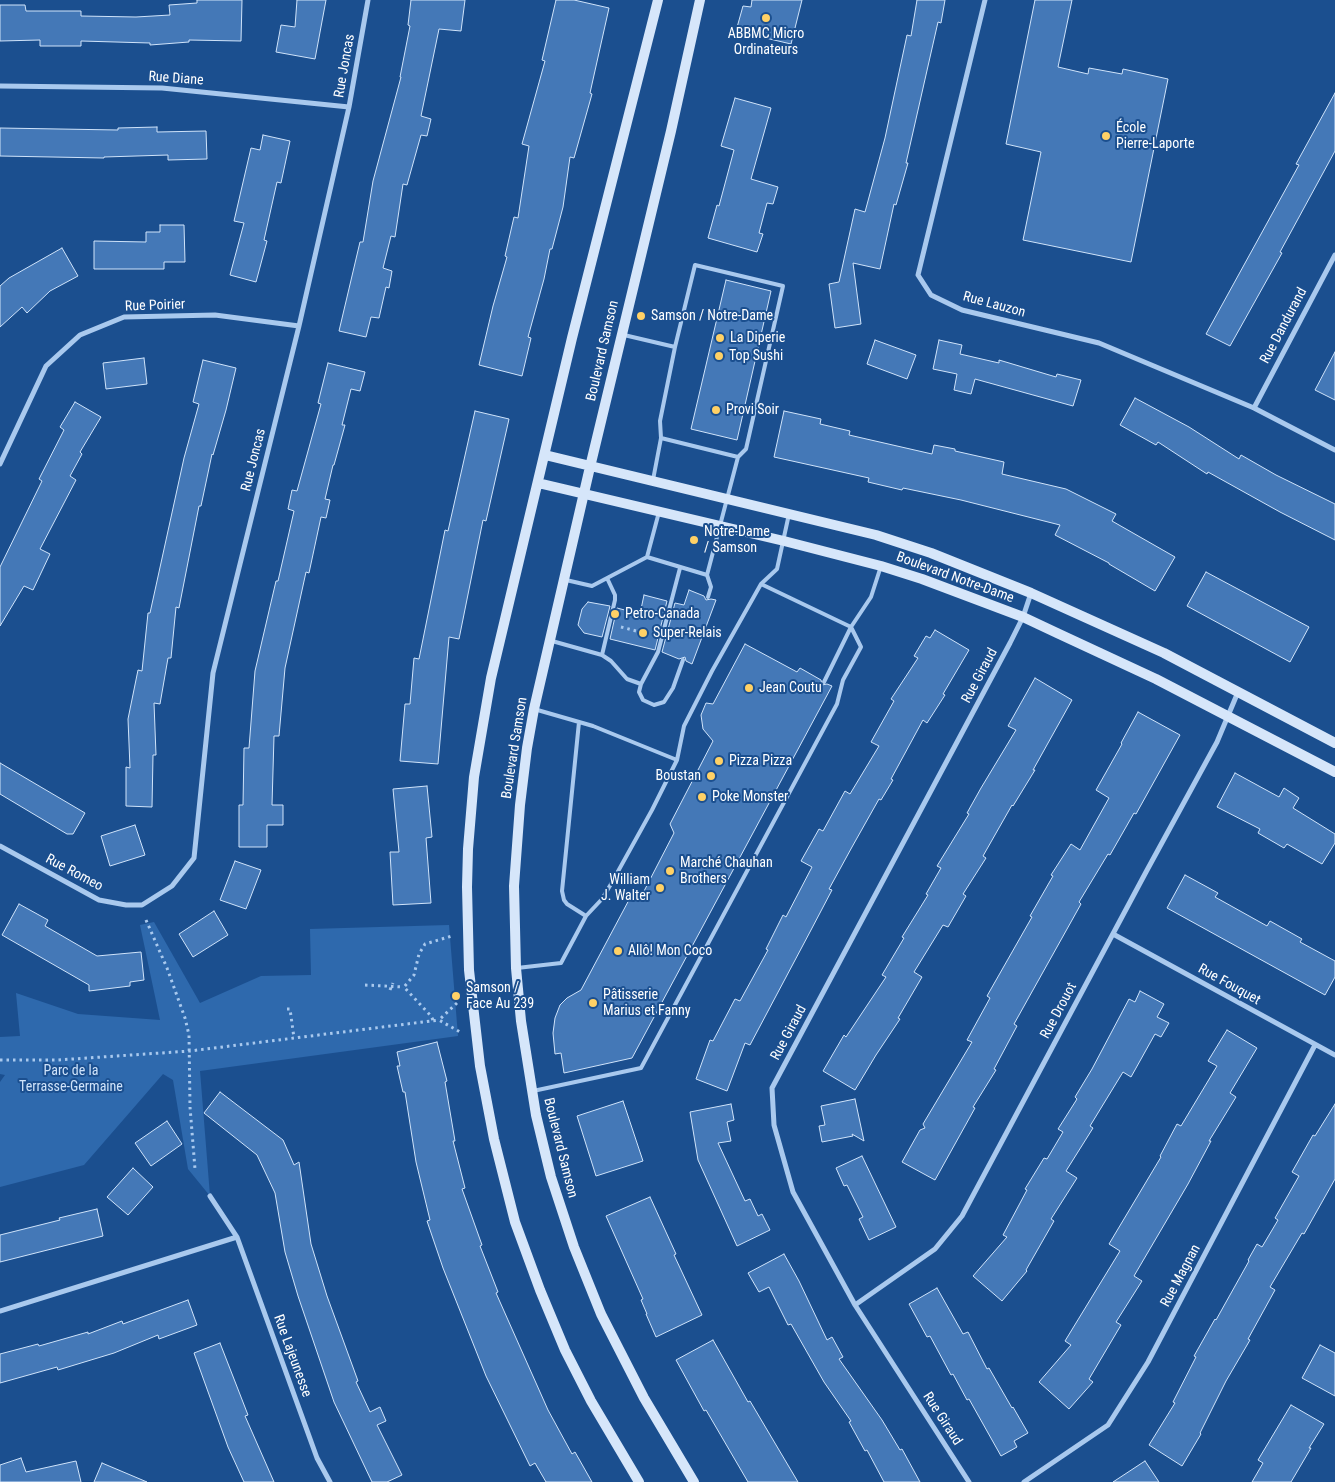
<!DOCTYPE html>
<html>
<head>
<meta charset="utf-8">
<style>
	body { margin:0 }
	canvas { display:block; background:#1b4f8f }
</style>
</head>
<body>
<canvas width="1335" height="1482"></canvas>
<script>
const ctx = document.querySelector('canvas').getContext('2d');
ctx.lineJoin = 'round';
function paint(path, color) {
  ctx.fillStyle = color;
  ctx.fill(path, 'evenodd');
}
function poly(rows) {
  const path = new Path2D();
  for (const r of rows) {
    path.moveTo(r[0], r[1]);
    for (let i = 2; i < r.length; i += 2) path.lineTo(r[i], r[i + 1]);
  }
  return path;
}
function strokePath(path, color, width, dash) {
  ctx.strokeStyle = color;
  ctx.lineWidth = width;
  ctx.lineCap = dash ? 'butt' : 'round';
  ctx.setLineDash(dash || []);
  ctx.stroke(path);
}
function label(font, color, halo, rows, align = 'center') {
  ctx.font = font + ' "Roboto Condensed",sans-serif';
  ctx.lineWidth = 4;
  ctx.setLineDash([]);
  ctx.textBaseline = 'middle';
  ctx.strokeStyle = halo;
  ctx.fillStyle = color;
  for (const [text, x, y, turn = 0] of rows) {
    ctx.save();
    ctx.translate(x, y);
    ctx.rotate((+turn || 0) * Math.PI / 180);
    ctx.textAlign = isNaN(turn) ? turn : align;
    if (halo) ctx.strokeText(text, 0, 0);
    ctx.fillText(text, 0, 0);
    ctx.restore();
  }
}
paint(poly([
	[154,922,200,1003,261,976,311,975,310,929,449,925,458,1036,200,1071,210,1196,188,1169,173,1080,163,1074,84,1165,0,1187,0,1082,5,1075,0,1074,0,1037,20,1036,16,993,78,1014,160,1020,140,925]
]), '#2e69ad');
const building = poly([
	[197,0,242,0,241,41,189,40,189,42,150,45,150,43,81,41,81,46,40,46,40,40,0,41,0,5,25,5,26,11,81,11,81,16,136,17,170,15,169,5,197,3,197,0],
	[297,0,326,0,315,59,276,52,281,25,295,27,297,0],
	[411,0,465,0,461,31,439,29,421,116,431,119,427,136,421,135,407,185,403,184,395,237,391,236,383,268,392,271,389,288,386,287,379,318,371,317,366,337,339,331,360,242,363,242,373,181,401,77,400,77,410,26,408,25,411,0],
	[556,0,574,0,609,8,590,93,592,94,574,158,570,157,563,207,552,249,550,249,544,279,528,337,531,338,522,376,479,365,493,306,507,257,505,256,514,217,518,218,529,146,522,144,545,61,542,60,556,0],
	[752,0,802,0,791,44,736,31,743,6,751,7,752,0],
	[917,0,945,0,941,23,938,22,906,163,908,163,896,205,894,204,880,269,853,263,861,324,835,328,829,284,839,282,855,209,865,212,885,138,907,35,911,36,917,0],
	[1035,0,1072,0,1058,67,1088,74,1089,68,1122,74,1123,69,1168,79,1131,262,1023,240,1041,152,1006,144,1035,0],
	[1335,93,1335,151,1280,252,1282,253,1230,346,1206,334,1299,165,1296,164,1335,93],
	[735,98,771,108,751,179,778,187,773,204,767,203,759,233,763,234,757,252,708,238,717,205,719,206,734,150,721,146,735,98],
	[157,127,157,132,206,131,207,159,168,160,168,155,104,157,104,158,0,156,0,128,118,130,118,128,157,127],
	[263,135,290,141,281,183,277,182,264,240,267,241,256,282,230,275,244,223,234,221,251,148,260,150,263,135],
	[160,225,184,225,185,262,164,262,164,269,94,269,94,241,146,242,146,232,160,232,160,225],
	[62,248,78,276,50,291,27,313,22,307,0,327,0,286,9,278,62,248],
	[726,280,771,291,737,440,691,429,726,280],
	[875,340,916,355,907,379,867,364,875,340],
	[939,340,962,345,960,354,999,363,999,360,1056,377,1057,374,1081,380,1073,406,975,379,971,394,954,390,957,374,933,369,939,340],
	[1335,352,1335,400,1315,390,1335,352],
	[144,358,147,384,106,389,103,363,144,358],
	[203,360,236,368,226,410,213,455,212,454,201,506,199,506,179,608,176,607,171,658,168,658,160,704,154,703,156,755,153,755,152,807,126,806,126,767,130,768,128,719,138,670,142,671,148,613,150,613,184,458,199,404,193,402,203,360],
	[328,363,365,372,360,391,351,389,342,425,345,425,334,465,333,465,325,499,330,500,326,518,321,517,309,573,306,572,285,668,279,736,274,736,272,805,283,805,283,825,267,825,267,847,239,847,239,805,243,805,244,748,249,748,255,671,276,581,278,581,294,511,288,509,292,490,297,491,321,404,318,403,328,363],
	[1135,398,1189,427,1239,459,1241,455,1276,475,1335,504,1335,540,1280,512,1208,472,1207,474,1158,442,1156,445,1120,425,1135,398],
	[75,402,101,417,80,452,82,454,70,476,76,480,40,549,50,554,33,590,24,586,0,626,0,567,42,481,39,479,64,430,60,427,75,402],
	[475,411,509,419,486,521,483,520,459,639,449,637,438,764,400,761,405,704,410,704,414,658,419,659,445,530,448,531,475,411],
	[784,411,821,419,820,424,850,431,849,435,932,454,934,445,955,449,955,451,1004,462,1002,474,1066,489,1116,514,1112,521,1175,557,1155,591,1109,564,1109,563,1055,535,1060,525,961,500,903,488,902,490,868,482,869,478,774,457,784,411],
	[1206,572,1309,627,1290,662,1187,606,1206,572],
	[689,590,704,596,706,600,711,599,716,600,692,664,686,661,685,657,679,659,662,652,675,603,684,605,689,590],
	[644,595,667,601,655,650,610,639,617,608,640,614,644,595],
	[588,602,610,606,602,637,584,633,578,625,582,609,588,602],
	[935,630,969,650,943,694,945,695,927,723,923,720,891,779,893,780,881,800,879,799,852,847,829,889,832,890,811,930,750,1045,745,1043,727,1091,696,1079,710,1040,713,1041,735,999,740,1001,768,950,766,949,783,915,786,917,812,867,801,861,819,829,823,831,845,791,850,794,879,746,871,742,894,701,891,699,918,658,914,656,926,636,930,638,935,630],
	[745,644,797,672,800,668,821,680,822,685,827,684,832,686,632,1058,564,1073,561,1053,555,1054,553,1033,555,1018,560,1005,567,998,581,990,630,898,642,895,674,833,670,824,713,741,703,729,701,715,706,703,713,704,745,644],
	[1035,678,1072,700,1033,770,1035,770,1013,806,1012,805,983,856,986,858,963,894,966,896,948,927,943,925,914,972,922,977,898,1018,900,1019,876,1055,855,1090,823,1071,844,1035,846,1037,886,977,882,975,904,938,902,937,928,895,926,894,941,868,937,866,969,814,967,813,981,788,1016,730,1008,726,1035,678],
	[1138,712,1180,735,1136,814,1134,813,1110,855,1108,854,1079,902,1081,904,1014,1024,1017,1026,994,1069,996,1070,973,1107,975,1108,935,1180,902,1162,920,1130,925,1128,923,1124,972,1042,967,1040,990,998,987,996,1032,917,1030,916,1053,876,1051,875,1071,844,1080,850,1109,798,1096,790,1122,744,1121,743,1138,712],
	[0,763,85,813,73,834,67,834,0,794,0,763],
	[1235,773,1279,797,1284,788,1299,798,1293,808,1335,834,1335,843,1322,864,1287,844,1284,848,1258,833,1260,829,1217,807,1235,773],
	[427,786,432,837,426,838,431,903,393,905,390,852,399,852,393,789,427,786],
	[135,825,145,855,110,866,101,836,135,825],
	[235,861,261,870,246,909,220,900,235,861],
	[1185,875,1218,893,1215,897,1267,926,1270,921,1302,939,1300,942,1335,961,1335,977,1325,995,1167,908,1185,875],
	[19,904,48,920,45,926,97,956,141,952,144,980,130,982,130,986,89,991,89,985,2,935,19,904],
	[214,911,228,935,193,957,179,934,214,911],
	[1140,991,1164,1004,1157,1017,1169,1023,1161,1037,1155,1034,1131,1077,1123,1072,1090,1126,1093,1128,1066,1171,1077,1178,1051,1219,1054,1221,1026,1270,1027,1271,1002,1301,973,1276,1007,1237,1003,1235,1027,1190,1025,1189,1044,1158,1047,1159,1063,1132,1058,1129,1077,1099,1075,1097,1092,1069,1129,999,1135,1002,1140,991],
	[1227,1030,1257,1048,1230,1093,1236,1097,1209,1141,1211,1141,1188,1184,1134,1276,1142,1281,1116,1322,1121,1325,1089,1379,1093,1382,1069,1409,1039,1382,1071,1345,1065,1341,1120,1251,1109,1244,1161,1157,1160,1156,1177,1124,1181,1126,1217,1066,1208,1061,1227,1030],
	[437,1042,447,1081,445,1082,455,1141,453,1141,465,1188,462,1189,482,1245,480,1246,498,1292,496,1293,548,1410,572,1454,575,1452,592,1482,546,1482,535,1463,530,1466,486,1376,443,1268,427,1221,430,1220,416,1162,405,1092,403,1092,397,1066,400,1066,397,1052,437,1042],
	[220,1092,283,1140,294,1165,299,1162,311,1244,327,1296,358,1381,356,1382,370,1412,380,1407,386,1421,377,1425,402,1475,387,1482,372,1482,334,1402,298,1296,285,1252,275,1193,257,1155,204,1113,220,1092],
	[855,1099,864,1141,852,1134,853,1136,822,1142,819,1126,825,1125,821,1106,855,1099],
	[623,1101,643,1161,596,1176,577,1116,623,1101],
	[731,1104,734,1120,727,1122,731,1141,718,1143,745,1201,750,1199,758,1216,762,1214,770,1230,737,1246,698,1160,690,1112,731,1104],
	[1335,1104,1335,1179,1304,1234,1302,1233,1270,1287,1275,1290,1248,1339,1250,1340,1226,1381,1200,1433,1201,1434,1182,1466,1149,1445,1175,1403,1173,1402,1196,1357,1194,1356,1215,1319,1216,1320,1249,1261,1248,1260,1257,1244,1262,1247,1278,1220,1275,1218,1299,1176,1292,1172,1313,1135,1315,1136,1335,1104],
	[167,1121,182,1144,151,1166,135,1143,167,1121],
	[862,1156,896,1227,869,1240,859,1219,863,1217,847,1185,844,1186,836,1168,862,1156],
	[133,1168,153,1187,128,1215,107,1197,133,1168],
	[650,1197,676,1254,674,1255,702,1315,656,1337,646,1314,647,1314,641,1300,643,1299,606,1216,650,1197],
	[97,1209,103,1236,0,1262,0,1235,60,1220,59,1218,97,1209],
	[784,1254,799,1281,827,1340,832,1337,843,1357,839,1359,882,1420,900,1450,902,1449,920,1482,884,1482,867,1450,865,1451,849,1422,851,1421,824,1382,791,1324,788,1325,769,1287,759,1292,748,1273,784,1254],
	[937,1288,963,1334,968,1332,987,1369,989,1368,1012,1408,1013,1407,1028,1433,1014,1441,1017,1447,1001,1456,969,1399,967,1400,953,1374,951,1375,930,1336,927,1337,909,1304,937,1288],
	[188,1300,197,1325,159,1339,158,1335,114,1353,58,1370,57,1367,0,1383,0,1354,38,1344,39,1346,88,1332,88,1334,122,1321,123,1324,188,1300],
	[713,1340,748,1402,750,1401,798,1482,748,1482,706,1410,704,1411,676,1360,713,1340],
	[220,1343,248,1415,245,1416,274,1482,244,1482,228,1447,194,1353,220,1343],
	[1320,1345,1335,1353,1335,1396,1302,1378,1320,1345],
	[1291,1405,1324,1424,1309,1448,1311,1448,1291,1482,1252,1482,1263,1463,1258,1460,1291,1405],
	[21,1458,26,1472,76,1461,81,1482,0,1482,0,1465,21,1458],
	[1145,1461,1159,1482,1113,1482,1145,1461],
	[102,1463,147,1482,94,1482,102,1463]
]);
paint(building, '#4478b7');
strokePath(building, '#cfe3fa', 1);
strokePath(poly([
	[621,627,640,632],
	[146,920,167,968,185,1018,189,1035,190,1107,195,1169],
	[365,985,404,987],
	[390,990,393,983],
	[457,1003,439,1020,460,1032],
	[287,1009,290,1009,294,1038],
	[433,1020,431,1016,404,987,414,975,419,954,425,944,452,936],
	[0,1060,58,1060,190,1051,439,1020]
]), '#a9c9ee', 3, [2.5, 4]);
strokePath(poly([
	[624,335,675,347],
	[653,480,661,438,660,421,675,347,695,265,783,286,746,449,738,457],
	[647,557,707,575,738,457,661,438],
	[707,575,711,587,708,597],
	[566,580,592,586,647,557,659,512],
	[761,584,851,627,871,597,881,566],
	[552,641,602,655,611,661,627,679,641,684,658,652,680,568],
	[602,655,615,600,615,595,607,578],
	[824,682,851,627],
	[641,684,639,692,643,700,654,705,664,702,673,688,683,660],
	[534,709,593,726,677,760],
	[579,722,562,891,564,900,567,904,586,916],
	[517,968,561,963,586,916,602,899,611,884,652,810,677,760,684,726,712,671,761,584,777,569,789,514],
	[533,1091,641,1068,837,704,843,680,861,647,851,627]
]), '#a9c9ee', 4);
strokePath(poly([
	[985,0,918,275,931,295,962,310,1099,343,1254,408,1335,450],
	[0,86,162,88,349,107],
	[1254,408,1335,255],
	[0,464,46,366,80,335,124,317,215,315,299,326],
	[0,846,99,900,126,905,142,905,172,886,194,858,213,673,299,326,349,107,368,0],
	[1113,934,1335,1055],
	[210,1196,237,1237],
	[855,1305,935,1249,962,1216,1146,872,1217,742,1238,692],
	[0,1311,237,1237,317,1458,330,1482],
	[969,1482,855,1305,793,1192,774,1125,772,1088,1010,643,1023,617,1031,593],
	[1024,1482,1108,1425,1148,1362,1315,1045]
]), '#a9c9ee', 5);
strokePath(poly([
	[545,455,876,535,931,553,1031,593,1164,653,1335,743],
	[538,483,784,541,881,566,922,579,1023,617,1057,633,1156,679,1335,772],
	[639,1482,591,1401,565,1350,540,1290,515,1222,494,1139,480,1066,469,970,467,887,468,849,474,777,491,678,572,338,658,0],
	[694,1482,644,1398,601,1314,574,1247,551,1177,536,1115,521,1021,516,968,514,886,520,805,527,748,534,709,590,467,671,131,700,0]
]), '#d6e6fa', 10);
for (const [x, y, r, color] of [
	[766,18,5,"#ffd166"],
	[1106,136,5,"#ffd166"],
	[641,316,5,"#ffd166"],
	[720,338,5,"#ffd166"],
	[719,356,5,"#ffd166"],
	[716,410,5,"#ffd166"],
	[694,540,5,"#ffd166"],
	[615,614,5,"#ffd166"],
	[643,633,5,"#ffd166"],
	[749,688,5,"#ffd166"],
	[719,761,5,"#ffd166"],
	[711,776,5,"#ffd166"],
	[702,797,5,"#ffd166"],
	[670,871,5,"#ffd166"],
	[660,888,5,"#ffd166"],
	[618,951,5,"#ffd166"],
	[456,996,5,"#ffd166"],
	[593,1003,5,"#ffd166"]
]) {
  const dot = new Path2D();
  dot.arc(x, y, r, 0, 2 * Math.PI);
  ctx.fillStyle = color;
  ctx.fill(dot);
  strokePath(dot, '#1b4f8f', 2);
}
label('14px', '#fff', '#1b4f8f', [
	["ABBMC Micro",766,34,"center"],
	["Ordinateurs",766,50,"center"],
	["École",1116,128],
	["Pierre-Laporte",1116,144],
	["Samson / Notre-Dame",651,316],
	["La Diperie",730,338],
	["Top Sushi",729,356],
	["Provi Soir",726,410],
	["Notre-Dame",704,532],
	["/ Samson",704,548],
	["Petro-Canada",625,614],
	["Super-Relais",653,633],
	["Jean Coutu",759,688],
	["Pizza Pizza",729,761],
	["Boustan",701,776,"right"],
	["Poke Monster",712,797],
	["Marché Chauhan",680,863],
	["Brothers",680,879],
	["William",650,880,"right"],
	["J. Walter",650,896,"right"],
	["Allô! Mon Coco",628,951],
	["Samson /",466,988],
	["Face Au 239",466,1004],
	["Pâtisserie",603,995],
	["Marius et Fanny",603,1011]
], 'left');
label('14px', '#fff', '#1b4f8f', [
	["Rue Joncas",345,66,-80],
	["Rue Diane",176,79,4],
	["Rue Lauzon",994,305,15],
	["Rue Poirier",155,306,-2],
	["Rue Dandurand",1284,326,-62],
	["Boulevard Samson",603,351,-77],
	["Rue Joncas",254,460,-76],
	["Boulevard Notre-Dame",955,578,20],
	["Rue Giraud",980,676,-62],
	["Boulevard Samson",515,748,-81],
	["Rue Romeo",74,873,28],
	["Rue Fouquet",1229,985,29],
	["Rue Drouot",1059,1011,-62],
	["Rue Giraud",789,1033,-62],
	["Boulevard Samson",560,1148,76],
	["Rue Magnan",1181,1276,-62],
	["Rue Lajeunesse",292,1356,70],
	["Rue Giraud",942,1419,57]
]);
label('14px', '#cfe3fa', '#1b4f8f', [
	["Parc de la",71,1071],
	["Terrasse-Germaine",71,1087]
]);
</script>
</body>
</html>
